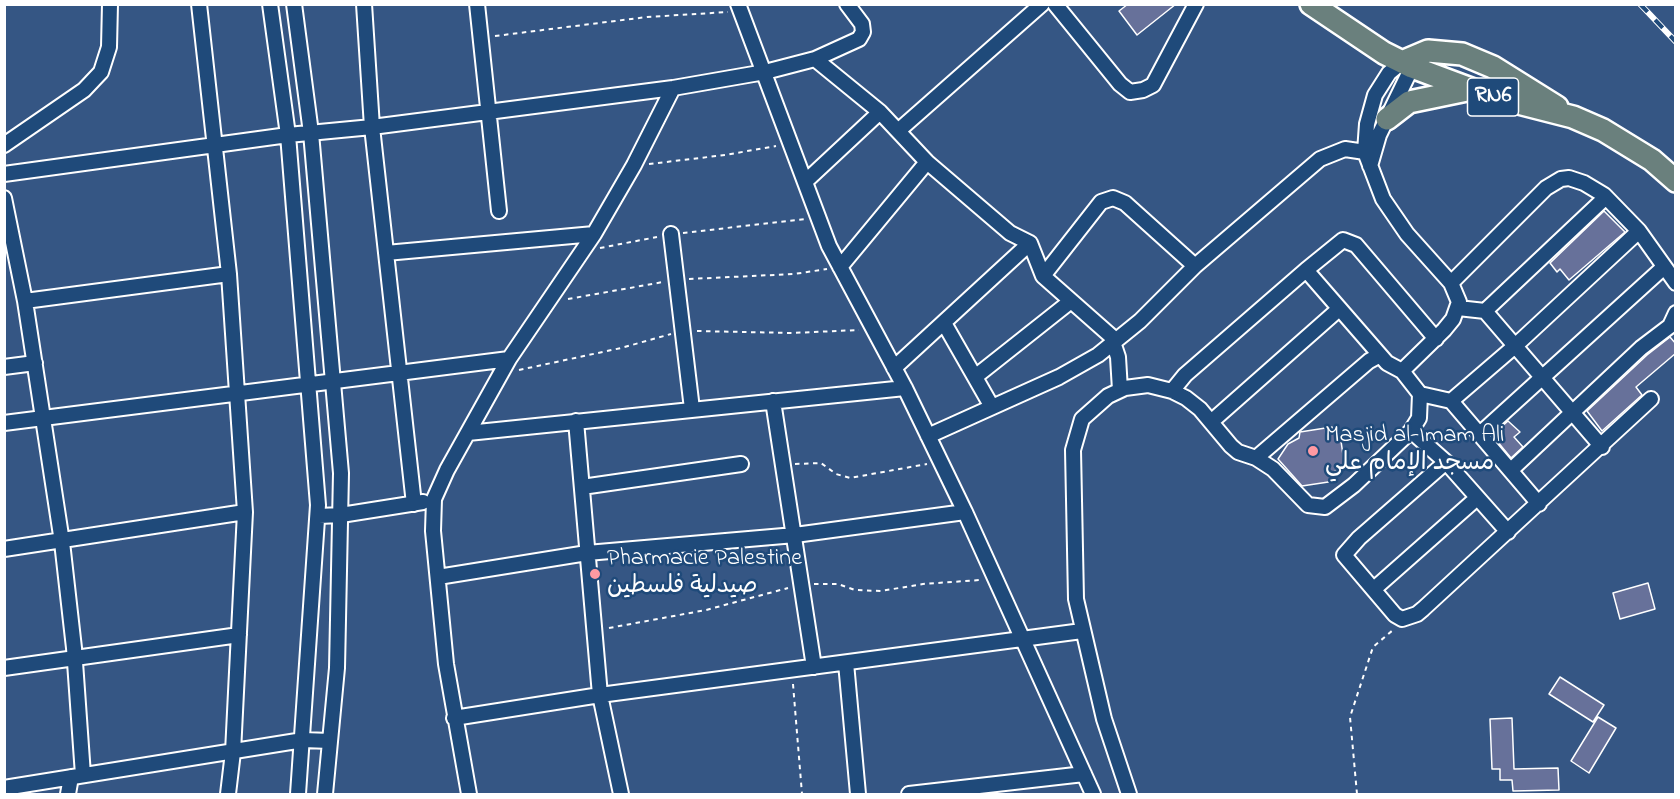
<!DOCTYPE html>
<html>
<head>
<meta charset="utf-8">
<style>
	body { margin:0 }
	#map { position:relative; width:1680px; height:799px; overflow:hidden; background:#355684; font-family:"Indie Flower",sans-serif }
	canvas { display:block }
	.frame { position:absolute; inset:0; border:6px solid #fff; pointer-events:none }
</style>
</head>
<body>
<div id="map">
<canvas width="1680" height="799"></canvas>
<div class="frame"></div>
</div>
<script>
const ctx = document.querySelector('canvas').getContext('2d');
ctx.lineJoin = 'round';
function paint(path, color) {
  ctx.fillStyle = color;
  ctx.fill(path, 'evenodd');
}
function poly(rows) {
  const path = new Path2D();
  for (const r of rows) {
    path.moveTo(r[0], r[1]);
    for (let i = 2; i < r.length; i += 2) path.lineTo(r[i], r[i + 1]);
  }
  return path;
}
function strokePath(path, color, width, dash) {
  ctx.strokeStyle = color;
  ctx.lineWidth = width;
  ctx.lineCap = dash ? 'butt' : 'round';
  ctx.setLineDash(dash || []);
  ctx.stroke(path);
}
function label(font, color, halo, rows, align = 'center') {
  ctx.font = font + ' "Indie Flower","Playpen Sans Arabic",sans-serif';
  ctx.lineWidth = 5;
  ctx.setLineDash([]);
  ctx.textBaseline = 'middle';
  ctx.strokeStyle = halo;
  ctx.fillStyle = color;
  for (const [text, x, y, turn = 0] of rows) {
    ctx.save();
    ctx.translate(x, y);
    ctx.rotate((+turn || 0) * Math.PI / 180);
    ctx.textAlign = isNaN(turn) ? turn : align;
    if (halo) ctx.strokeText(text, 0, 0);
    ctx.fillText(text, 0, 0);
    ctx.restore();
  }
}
const building = poly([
	[1128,4,1176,4,1137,35,1119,11,1128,4],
	[1604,211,1625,232,1569,280,1560,269,1557,272,1550,263,1604,211],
	[1670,337,1676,344,1676,353,1636,387,1642,395,1602,431,1587,411,1647,355,1670,337],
	[1508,421,1520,432,1514,437,1523,447,1511,458,1492,435,1508,421],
	[1332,427,1334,434,1340,434,1345,469,1335,471,1335,481,1302,486,1278,459,1288,444,1299,438,1300,432,1332,427],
	[1648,583,1655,609,1620,619,1613,593,1648,583],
	[1560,677,1604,705,1593,722,1549,694,1560,677],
	[1598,717,1616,728,1589,773,1571,761,1598,717],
	[1512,718,1514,769,1558,768,1559,790,1513,791,1512,780,1500,780,1500,769,1492,769,1490,719,1512,718]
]);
paint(building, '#67719a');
strokePath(building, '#fff', 1.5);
const minor = poly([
	[199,4,229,274,245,512,233,752,228,794],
	[270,4,288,135,318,505,298,794],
	[294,4,311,133,341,473,337,668,325,794],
	[364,4,372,127,414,504],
	[477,4,499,211],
	[738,4,829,246,905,388,965,512,1093,794],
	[1055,4,1120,84,1130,92,1143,90,1153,85,1196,4],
	[815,59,880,112,927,162,1010,233,1030,243,1043,276],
	[898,131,1042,4],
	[4,145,84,90,101,72,109,47,110,4],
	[1370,166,1379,135,1412,67],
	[4,174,288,135,372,127,673,88,765,72,815,59,859,39,863,32,862,24,847,4],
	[806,181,880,112],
	[4,198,25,301,62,542,74,648,83,775],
	[671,234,692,409],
	[386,253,594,234],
	[840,267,927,162],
	[1451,283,1546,188,1561,179,1569,178,1584,183,1604,195,1639,231,1676,283],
	[25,301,229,274],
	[1458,308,1485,311,1602,447],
	[1485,311,1606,197],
	[944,323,992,407],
	[1380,355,1306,270,1343,240,1356,245,1436,339],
	[4,367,35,363],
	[894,368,1030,243],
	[975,377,1071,301],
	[1120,390,1118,357,1111,336,1043,276,1101,202,1113,198,1125,203,1195,266],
	[1172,391,1185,375,1306,270],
	[1420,394,1451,401,1539,504],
	[773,401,814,667],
	[1451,401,1515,346,1639,231],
	[576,421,600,695,621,794],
	[1211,422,1339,309],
	[4,423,509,359],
	[1411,431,1446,462,1508,532],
	[468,433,905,388],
	[1481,433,1664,267],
	[928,436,1059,377,1098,355,1140,321,1195,266,1320,159,1345,149,1365,152],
	[1256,458,1273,469,1308,505,1325,507,1354,485,1411,431,1419,418,1420,394,1402,371,1444,330,1453,319,1459,302,1451,283,1407,234,1383,199,1365,152,1367,124,1375,95,1389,73,1402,62],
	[1446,462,1359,538,1344,555,1395,615,1402,619,1417,614,1423,609,1651,399],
	[1511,470,1641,348,1670,326,1676,313],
	[582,487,741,464],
	[319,516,341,515,423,502],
	[4,549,245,512],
	[438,577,587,553,795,535,965,512],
	[1374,589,1477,498],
	[846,663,858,794],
	[4,668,239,635],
	[454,718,600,695,1082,631],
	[4,788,303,740,330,741],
	[68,794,71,777],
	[469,794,446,664,433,531,434,499,447,470,509,359,594,234,634,165,673,88],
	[909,794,1084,774],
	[1129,794,1104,719,1076,599,1073,450,1082,419,1108,396,1125,388,1148,385,1172,391,1186,398,1200,409,1231,446,1238,452,1256,458,1369,361,1380,355,1387,363,1402,371]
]);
const primary = poly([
	[1311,4,1384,53,1412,67,1487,95,1573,117,1603,130,1652,160,1676,181],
	[1402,62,1428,51,1462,54,1493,67,1557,107],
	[1387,119,1409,102,1467,90]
]);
strokePath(minor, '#fff', 18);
strokePath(primary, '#fff', 26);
strokePath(poly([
	[495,36,647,17,728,12],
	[649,164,725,155,776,146],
	[683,233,805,219],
	[600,248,657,237],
	[689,279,794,274,827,269],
	[568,299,663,282],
	[697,331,792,333,859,330],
	[519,370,621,348,671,334],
	[795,464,821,463,836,474,850,478,927,464],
	[814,584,838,584,855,590,881,591,923,584,980,580],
	[609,628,706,610,788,588],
	[793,684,802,794],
	[1357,794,1350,717,1373,647,1393,630]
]), '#fff', 2, [4.5, 4.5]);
strokePath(minor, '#1f4a7a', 14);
strokePath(primary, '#6a807d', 21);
const rail = poly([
	[1640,4,1676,42]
]);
strokePath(rail, '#fff', 6);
strokePath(rail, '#1f4a7a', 4, [11]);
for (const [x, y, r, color] of [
	[1313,451,6,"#ff9aa2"],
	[595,574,6,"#ff9aa2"]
]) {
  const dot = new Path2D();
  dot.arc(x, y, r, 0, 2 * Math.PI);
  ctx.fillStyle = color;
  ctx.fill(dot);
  strokePath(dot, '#1f4a7a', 2);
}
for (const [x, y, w] of [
	[1493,97,51]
]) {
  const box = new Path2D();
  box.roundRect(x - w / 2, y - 19, w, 38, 4.5);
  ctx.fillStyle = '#1f4a7a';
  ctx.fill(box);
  strokePath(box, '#fff', 1.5);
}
label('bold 22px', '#fff', null, [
	["RN6",1493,97]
]);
label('24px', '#fff', '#1f4a7a', [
	["Masjid al-Imam Ali",1325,437],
	["مسجد الإمام علي",1325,465],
	["Pharmacie Palestine",607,560],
	["صيدلية فلسطين",607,588]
], 'left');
</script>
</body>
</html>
